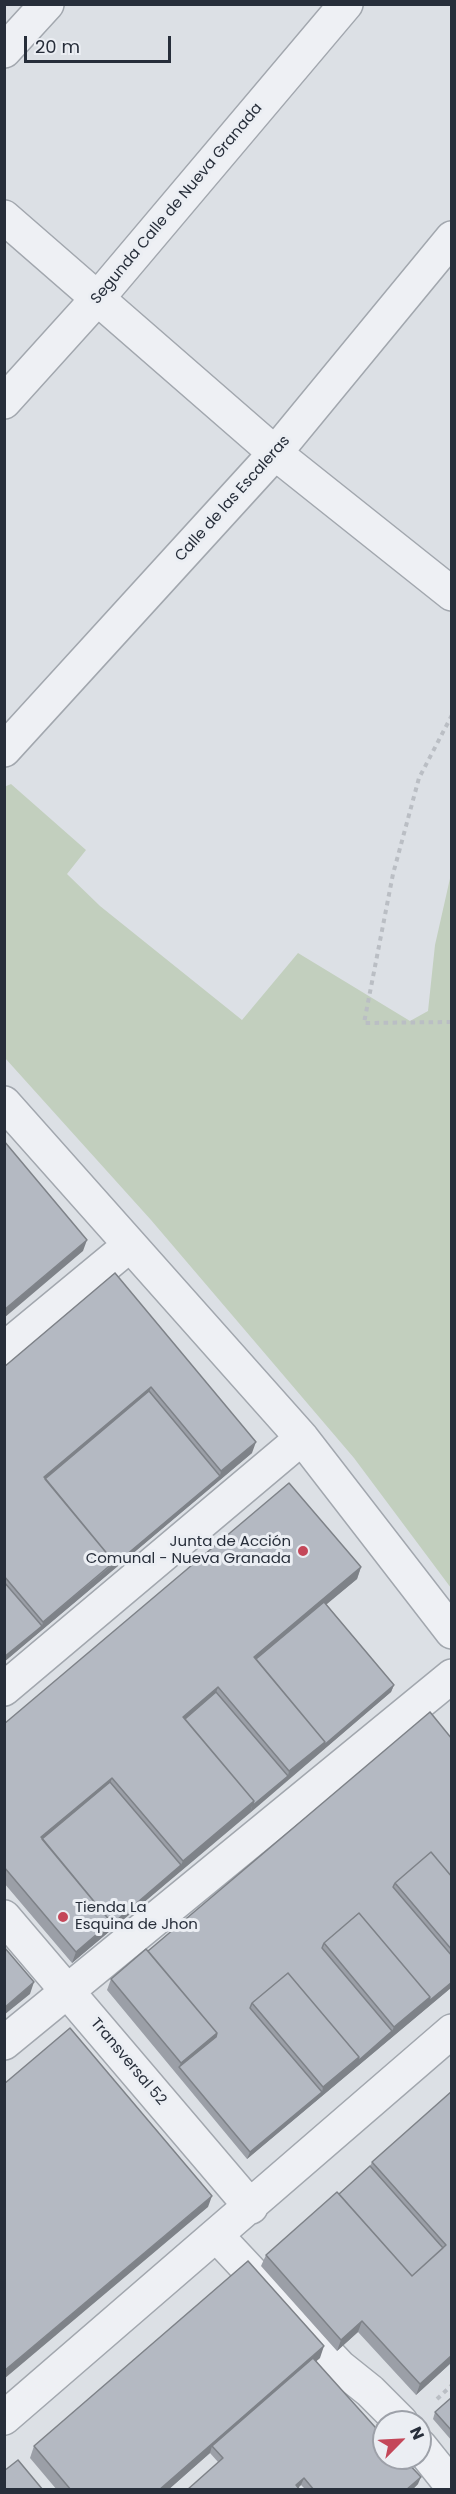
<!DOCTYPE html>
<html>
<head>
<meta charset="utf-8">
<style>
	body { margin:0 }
	#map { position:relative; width:456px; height:2494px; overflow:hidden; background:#dce0e5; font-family:Poppins,sans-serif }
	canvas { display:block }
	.frame { position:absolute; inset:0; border:6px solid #272e3a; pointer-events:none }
	.north { position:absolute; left:372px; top:2410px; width:60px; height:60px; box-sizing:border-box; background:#ebeef3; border:2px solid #9da1a9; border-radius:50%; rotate:66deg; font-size:16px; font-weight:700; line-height:24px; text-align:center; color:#272e3a }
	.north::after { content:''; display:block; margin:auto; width:21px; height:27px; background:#c44759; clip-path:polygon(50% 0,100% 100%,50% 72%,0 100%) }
	.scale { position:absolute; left:24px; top:36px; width:147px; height:27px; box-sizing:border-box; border:3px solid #272e3a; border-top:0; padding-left:8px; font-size:18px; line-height:21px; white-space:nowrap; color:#272e3a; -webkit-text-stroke:4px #ebeef3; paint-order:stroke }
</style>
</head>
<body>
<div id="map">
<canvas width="456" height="2494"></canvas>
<div class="frame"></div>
<div class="north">N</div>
<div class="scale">20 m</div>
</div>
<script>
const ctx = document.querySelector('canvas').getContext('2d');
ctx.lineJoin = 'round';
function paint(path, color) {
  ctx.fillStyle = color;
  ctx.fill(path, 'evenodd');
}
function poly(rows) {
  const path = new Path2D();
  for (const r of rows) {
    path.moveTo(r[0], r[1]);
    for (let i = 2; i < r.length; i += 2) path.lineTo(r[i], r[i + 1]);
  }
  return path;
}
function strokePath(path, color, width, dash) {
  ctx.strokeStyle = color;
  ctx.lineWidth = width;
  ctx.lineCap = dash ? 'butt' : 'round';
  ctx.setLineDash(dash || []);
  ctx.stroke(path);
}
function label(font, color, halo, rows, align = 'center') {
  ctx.font = font + ' Poppins,sans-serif';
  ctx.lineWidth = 6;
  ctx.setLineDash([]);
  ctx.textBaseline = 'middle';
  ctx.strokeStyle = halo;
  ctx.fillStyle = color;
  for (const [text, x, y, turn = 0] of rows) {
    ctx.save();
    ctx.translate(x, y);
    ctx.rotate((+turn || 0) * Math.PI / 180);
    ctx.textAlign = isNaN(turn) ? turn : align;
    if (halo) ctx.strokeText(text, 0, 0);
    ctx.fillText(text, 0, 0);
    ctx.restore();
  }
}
paint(poly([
	[11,784,86,850,67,874,100,906,242,1020,298,953,410,1021,428,1011,435,945,451,874,451,1588,354,1458,151,1220,5,1058,4,787]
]), '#c2cfbe');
const minor = poly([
	[4,51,47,4],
	[4,217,275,453,452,594],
	[4,402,97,299,346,4],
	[4,750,275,453,452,238],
	[4,1103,302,1438,452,1632],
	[4,1349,130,1245],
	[4,1689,302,1438],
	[4,1917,251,2207],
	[4,2043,452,1676],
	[217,2236,340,2367,370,2391,401,2422],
	[4,2418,452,2031],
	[420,2446,452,2486]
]);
strokePath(minor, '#a2a7ae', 36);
strokePath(poly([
	[452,715,419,778,393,874,364,1023,452,1022],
	[437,2399,452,2385]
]), '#babec4', 4, [4.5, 4.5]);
strokePath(minor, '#eef0f4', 33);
paint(poly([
	[115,1273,252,1453,4,1662,4,1367],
	[361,1567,357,1579,326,1604,394,1685,391,1692,72,1963,4,1883,4,1724],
	[452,1739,452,1987,247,2159,107,1990,111,1979,148,1951],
	[452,2091,452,2362,416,2395,358,2332,337,2351,261,2266,266,2255,339,2194,370,2166,372,2162],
	[320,2358,316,2361,418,2484,412,2490,306,2490,301,2485,298,2487,218,2462,210,2453,168,2490,57,2490,30,2458,34,2446],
	[452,2397,452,2441,433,2419,435,2412]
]), '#9b9fa7');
paint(poly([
	[87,1240,83,1251,4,1318,4,1310],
	[151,1387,147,1398,44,1485,44,1477],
	[256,1442,252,1453,4,1662,4,1657,42,1626,43,1622,220,1476,221,1471],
	[361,1567,357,1579,255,1664,254,1657],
	[394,1685,391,1692,250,1813,252,1806,288,1776,289,1771],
	[218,1687,214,1698,184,1724,183,1717],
	[112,1778,108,1789,41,1844,41,1837],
	[254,1801,250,1813,72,1963,76,1952,181,1865,183,1861],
	[34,1982,30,1994,4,2015,4,2008],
	[452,1982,452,1987,247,2159,250,2152,322,2092,323,2087,359,2057,392,2031,394,2027,430,1997],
	[217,2033,213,2044,179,2067,181,2063],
	[212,2196,208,2207,4,2379,4,2371],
	[362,2321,358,2332,337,2351,341,2340],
	[324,2346,320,2358,215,2449,212,2446,210,2453,168,2490,159,2490],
	[452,2355,452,2362,416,2395,420,2384],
	[421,2477,418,2484,412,2490,406,2490],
	[304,2478,301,2485,296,2490,296,2485]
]), '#7e8288');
const building = poly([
	[4,1141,87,1240,4,1310,4,1141],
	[115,1273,256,1442,221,1471,151,1387,44,1477,114,1562,43,1622,4,1576,4,1367,115,1273],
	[149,1391,220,1476,113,1566,114,1562,45,1479,149,1391],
	[289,1483,361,1567,254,1657,325,1742,289,1771,218,1687,183,1717,254,1801,183,1861,112,1778,41,1837,111,1922,76,1952,4,1867,4,1724,289,1483],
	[4,1582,42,1626,4,1657,4,1582],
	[324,1602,394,1685,323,1746,325,1742,256,1659,324,1602],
	[216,1692,288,1776,252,1806,254,1801,185,1719,216,1692],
	[430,1712,452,1739,452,1877,431,1852,395,1883,393,1887,452,1956,452,1982,429,2001,430,1997,359,1913,324,1943,322,1948,392,2031,358,2061,359,2057,288,1973,252,2003,250,2008,322,2092,250,2152,179,2067,216,2037,217,2033,148,1951,430,1712],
	[110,1782,181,1865,110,1926,111,1922,42,1839,110,1782],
	[431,1852,452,1877,452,1950,395,1883,431,1852],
	[359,1913,430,1997,394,2027,324,1943,359,1913],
	[4,1947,34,1982,4,2008,4,1947],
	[146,1949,217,2033,181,2063,111,1979,146,1949],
	[288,1973,359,2057,323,2087,252,2003,288,1973],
	[70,2028,212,2196,4,2371,4,2084,70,2028],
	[452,2091,452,2355,420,2384,362,2321,341,2340,266,2255,337,2192,412,2276,446,2245,372,2162,452,2091],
	[370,2166,443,2248,412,2276,339,2194,370,2166],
	[248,2261,324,2346,159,2490,71,2490,34,2446,248,2261],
	[313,2358,384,2437,384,2458,403,2458,421,2477,406,2490,314,2490,304,2478,296,2485,300,2490,187,2490,223,2458,212,2446,313,2358],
	[452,2397,452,2431,435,2412,452,2397],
	[18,2460,43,2490,4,2490,4,2471,18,2460]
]);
paint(building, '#b4b9c2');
strokePath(building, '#7e8288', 1.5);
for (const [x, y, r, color] of [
	[303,1551,6,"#c44759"],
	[63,1917,6,"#c44759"]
]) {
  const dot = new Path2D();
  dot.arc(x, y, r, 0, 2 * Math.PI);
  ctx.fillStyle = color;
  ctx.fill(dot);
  strokePath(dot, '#ebeef3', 2);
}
label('15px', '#272e3a', '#ebeef3', [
	["Segunda Calle de Nueva Granada",177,204,-50],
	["Calle de las Escaleras",233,499,-48],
	["Transversal 52",128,2062,50]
]);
label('15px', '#272e3a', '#ebeef3', [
	["Junta de Acción",291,1542],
	["Comunal - Nueva Granada",291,1559],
	["Tienda La",75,1908,"left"],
	["Esquina de Jhon",75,1925,"left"]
], 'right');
</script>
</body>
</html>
